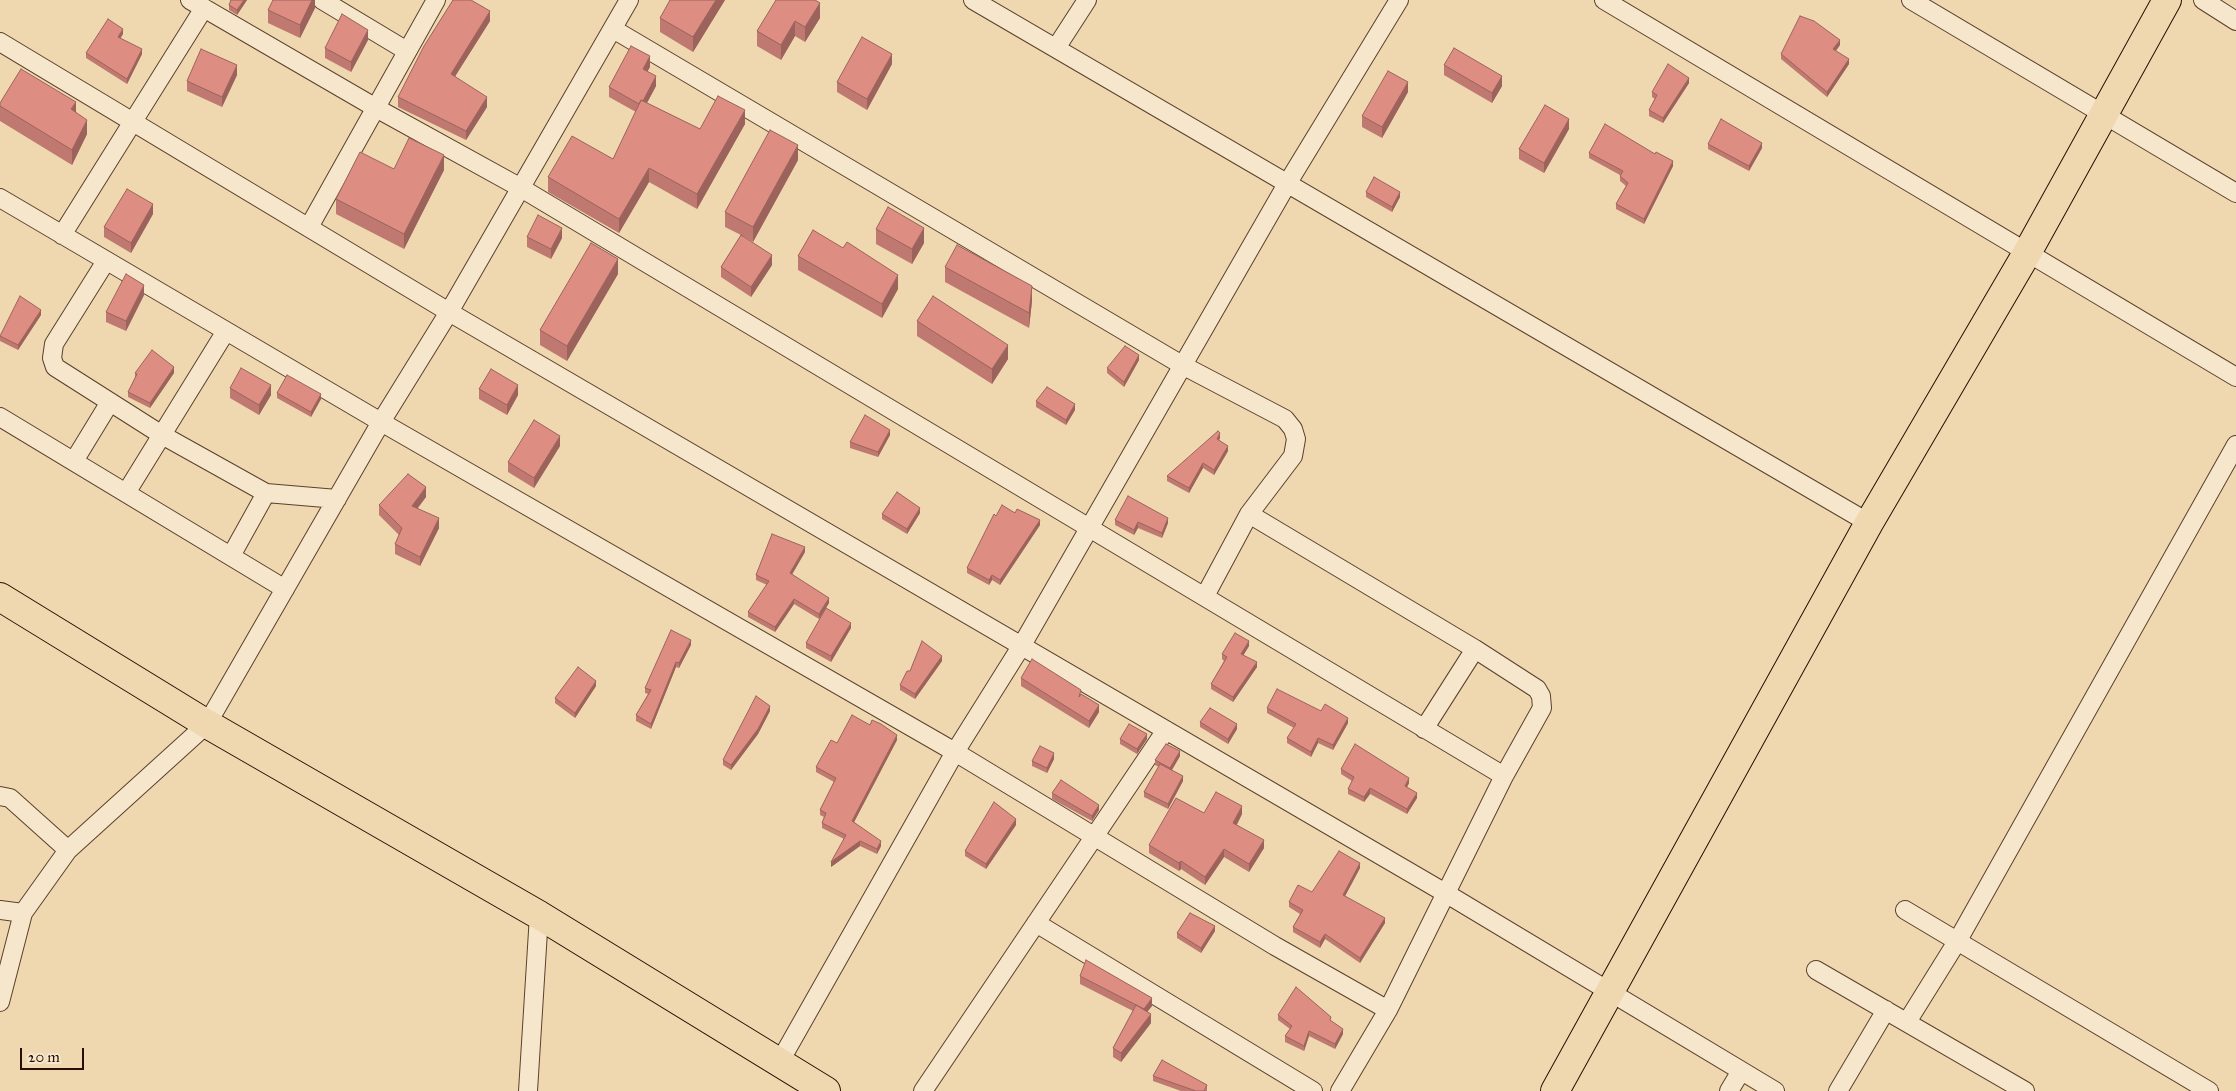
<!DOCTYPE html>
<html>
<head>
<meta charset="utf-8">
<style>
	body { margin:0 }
	#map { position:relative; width:2236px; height:1091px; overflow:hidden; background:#efd8b0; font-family:"IM FELL Great Primer",serif }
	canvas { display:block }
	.scale { position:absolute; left:20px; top:1048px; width:64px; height:22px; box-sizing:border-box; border:2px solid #2a0d00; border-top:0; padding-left:6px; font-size:15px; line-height:18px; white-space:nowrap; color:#2a0d00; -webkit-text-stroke:4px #f5e6cc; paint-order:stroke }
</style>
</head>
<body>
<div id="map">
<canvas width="2236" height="1091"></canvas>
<div class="scale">20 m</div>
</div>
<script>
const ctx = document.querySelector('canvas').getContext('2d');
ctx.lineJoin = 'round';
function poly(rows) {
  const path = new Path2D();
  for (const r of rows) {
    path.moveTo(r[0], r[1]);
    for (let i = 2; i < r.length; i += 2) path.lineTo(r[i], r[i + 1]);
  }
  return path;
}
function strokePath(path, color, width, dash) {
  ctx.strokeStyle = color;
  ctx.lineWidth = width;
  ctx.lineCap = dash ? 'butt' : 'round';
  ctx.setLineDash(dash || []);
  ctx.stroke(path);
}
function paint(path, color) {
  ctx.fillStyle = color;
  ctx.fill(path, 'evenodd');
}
const minor = poly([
	[190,0,376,108,521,188,1504,776],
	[322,0,407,51],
	[973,0,1869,523],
	[1604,0,2236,377],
	[1911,0,2236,193],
	[2203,0,2236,21],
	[613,29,1182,365,1285,419,1293,429,1296,439,1293,456,1249,514,1205,596],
	[0,42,449,312,1447,894,1775,1091],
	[1056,48,1087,0],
	[0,198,381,422,955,752,1275,946,1388,1010],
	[309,227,436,0],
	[62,235,204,8],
	[106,261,54,344,52,358,55,367,162,435,266,493,337,499],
	[0,417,285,589],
	[74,461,110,402],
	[126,493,226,331],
	[1249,514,1475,649,1537,689,1541,696,1542,708,1504,776,1388,1010,1340,1091],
	[231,556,266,493],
	[1424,729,1475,649],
	[0,796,10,798,68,850],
	[0,910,23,913],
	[1905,910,2209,1091],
	[1036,923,1313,1091],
	[1816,970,2025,1091],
	[0,1002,23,913,68,850,207,724,381,422,449,312,629,0],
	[1907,1022,1958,940,2236,445],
	[779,1063,955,752,1022,645,1287,184,1399,0],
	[528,1091,539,915],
	[923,1091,1166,730],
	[1729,1091,1741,1071],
	[1838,1091,1886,1010]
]);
const primary = poly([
	[0,597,207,724,539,915,826,1091],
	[1555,1091,1869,523,2027,253,2167,0]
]);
strokePath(minor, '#5b402c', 20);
strokePath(primary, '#2a0d00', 30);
strokePath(minor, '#f5e6cc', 18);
strokePath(primary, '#efd8b0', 28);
paint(poly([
	[231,0,247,0,237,15,229,10,229,5],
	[315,0,315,8,300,38,268,23,268,10],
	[725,0,693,52,660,32,660,18],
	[820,3,820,18,805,42,795,36,781,60,757,46,757,31],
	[490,21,455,76,487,107,466,140,398,107,398,97],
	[123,34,120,38,142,54,127,84,86,58,86,53],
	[368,40,351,72,325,58,325,48],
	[1840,45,1836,51,1849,64,1827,97,1781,59,1781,54],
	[892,64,867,110,837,92,837,82],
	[1444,65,1502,86,1492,103,1444,75],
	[650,67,647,72,656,86,647,103,700,129,745,124,697,209,649,182,619,233,548,192,548,177,613,159,636,112,609,97,609,87],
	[237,75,222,107,187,91,187,81],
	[1689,83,1663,123,1649,116,1649,110,1655,99,1652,97,1652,92],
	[1408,92,1382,138,1362,127,1362,116],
	[0,103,76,112,87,134,72,165,0,121],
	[1569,129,1544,173,1519,159,1519,149],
	[1708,144,1762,148,1749,171,1708,149],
	[1589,153,1673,166,1644,224,1616,209,1616,204,1626,186,1620,181,1620,175,1589,158],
	[798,160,753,242,743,236,772,265,751,297,721,277,721,267,741,235,725,227,725,212],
	[394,169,444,170,404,249,336,214,336,199],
	[1366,192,1400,197,1392,212,1366,197],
	[153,214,131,253,104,237,104,227],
	[876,229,924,243,912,264,876,244],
	[527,237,562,238,551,259,527,247],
	[798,256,898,289,882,318,798,270],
	[945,267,1032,301,1029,328,945,282],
	[618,274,567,361,540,345,540,330],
	[144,295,126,331,106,322,106,312],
	[41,315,18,350,0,341,0,336],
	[917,321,1008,359,992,384,917,336],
	[1139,360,1124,387,1107,373,1107,368],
	[135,373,174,373,150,408,128,397,128,392,135,378],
	[230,388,271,395,259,415,230,398],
	[479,389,518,395,507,415,479,399],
	[277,393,321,399,311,417,277,398],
	[1036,401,1075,410,1066,425,1036,407],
	[890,435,878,457,850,448,850,442],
	[1220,438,1219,440,1228,451,1214,475,1203,468,1189,493,1167,481,1167,476],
	[560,446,534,488,508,472,508,462],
	[426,497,417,508,439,528,420,566,395,554,395,544,399,535,379,515,379,505],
	[920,513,907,534,882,519,882,514],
	[1015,513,1040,525,1000,585,992,580,989,585,967,573,967,568,996,516],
	[1115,520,1168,523,1162,538,1138,528,1134,535,1115,525],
	[805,552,792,574,829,603,819,619,794,604,775,632,748,617,748,612,767,585,756,580,756,575],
	[851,628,831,662,806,648,806,643],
	[691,645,679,668,676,667,651,729,636,721,636,715,648,694,645,693,645,688],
	[1249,646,1243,656,1257,667,1233,702,1211,689,1211,684,1224,661,1222,659,1222,654],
	[942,661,915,699,900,690,900,685,910,671],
	[1021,678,1081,694,1099,712,1089,728,1021,686],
	[596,686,575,718,555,703,555,698],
	[1267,708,1321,711,1348,723,1333,750,1318,743,1311,757,1287,743,1287,738,1294,728,1267,713],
	[770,711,758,734,731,770,723,765,723,760],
	[1200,722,1237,729,1228,744,1200,727],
	[1120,739,1147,739,1137,754,1120,744],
	[897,740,854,822,881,846,877,854,860,846,831,867,844,839,822,828,822,823,824,817,820,815,820,810,834,782,816,772,816,767,837,743],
	[1180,756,1172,770,1183,781,1168,809,1144,797,1144,792,1159,767,1155,765,1155,760],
	[1054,759,1047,773,1032,766,1032,761],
	[1341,769,1409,783,1407,787,1417,798,1407,814,1370,794,1364,802,1348,794,1348,789,1352,781,1341,774],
	[1052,793,1099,810,1092,821,1052,799],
	[1204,813,1242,814,1237,825,1264,848,1249,872,1224,857,1205,885,1181,869,1179,871,1149,853,1149,845],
	[1016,825,986,869,965,856,965,851],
	[1360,868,1345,896,1385,923,1360,963,1325,939,1320,948,1293,932,1293,927,1300,914,1289,907,1289,902,1312,892],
	[1215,931,1201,953,1177,938,1177,933],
	[1080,976,1152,1006,1147,1012,1151,1023,1121,1062,1113,1057,1113,1048,1133,1011,1080,984],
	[1278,1015,1331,1021,1343,1034,1335,1049,1309,1036,1304,1051,1285,1042,1285,1036,1290,1029,1278,1020],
	[1153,1076,1207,1085,1207,1091,1181,1091,1153,1081]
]), '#bf7970');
paint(poly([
	[244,0,247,0,237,15,237,10],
	[312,0,315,0,315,8,300,38,300,25],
	[716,0,725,0,693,52,693,37],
	[820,3,820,18,805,42,805,27],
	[490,11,490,21,451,83,451,74],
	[795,21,795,36,781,60,781,45],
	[123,29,123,34,118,42,118,37],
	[368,30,368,40,351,72,351,62],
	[1840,40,1840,45,1833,54,1833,49],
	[142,49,142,54,127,84,127,79],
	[892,54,892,64,867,110,867,99],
	[650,56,650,67,643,79,643,69],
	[1849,59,1849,64,1827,97,1827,92],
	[237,65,237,75,222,107,222,97],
	[656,76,656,86,641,114,641,104],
	[1502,76,1502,86,1492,103,1492,93],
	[1689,78,1689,83,1663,123,1663,118],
	[1408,82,1408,92,1382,138,1382,127],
	[487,97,487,107,466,140,466,131],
	[76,102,76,116,71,109],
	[745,110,745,124,697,209,697,194],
	[1569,119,1569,129,1544,173,1544,163],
	[87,120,87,134,72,165,72,150],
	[1762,143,1762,148,1749,171,1749,166],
	[798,145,798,160,753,242,753,227],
	[444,155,444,170,404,249,404,234],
	[1673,161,1673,166,1644,224,1644,219],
	[649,168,649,182,619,233,619,219],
	[1400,192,1400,197,1392,212,1392,207],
	[153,204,153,214,131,253,131,243],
	[562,228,562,238,551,259,551,249],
	[924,228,924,243,912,264,912,249],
	[772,255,772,265,751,297,751,287],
	[618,259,618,274,567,361,567,346],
	[898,275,898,289,882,318,882,304],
	[144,285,144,295,126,331,126,321],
	[1032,286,1032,301,1029,328,1029,313],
	[41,310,41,315,18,350,18,345],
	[1008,345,1008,359,992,384,992,369],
	[1139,355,1139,360,1124,387,1124,382],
	[174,367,174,373,150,408,150,403],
	[271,385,271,395,259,415,259,405],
	[518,385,518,395,507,415,507,405],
	[321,394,321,399,311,417,311,412],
	[1075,404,1075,410,1066,425,1066,420],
	[890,430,890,435,878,457,878,452],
	[1220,433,1220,438,1217,444,1217,439],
	[560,436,560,446,534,488,534,478],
	[1228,446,1228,451,1214,475,1214,470],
	[1203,463,1203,468,1189,493,1189,488],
	[426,487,426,497,412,516,412,506],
	[920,508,920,513,907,534,907,529],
	[439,518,439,528,420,566,420,557],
	[1168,518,1168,523,1162,538,1162,533],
	[1040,520,1040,525,1000,585,1000,580],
	[1138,522,1138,528,1134,535,1134,530],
	[805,547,805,552,790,578,790,573],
	[992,575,992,580,989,585,989,580],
	[829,598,829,603,819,619,819,614],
	[794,599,794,604,775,632,775,627],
	[851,623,851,628,831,662,831,656],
	[691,640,691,645,679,668,679,663],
	[1249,641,1249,646,1241,659,1241,654],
	[942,656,942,661,915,699,915,694],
	[676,662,676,667,651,729,651,724],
	[1257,662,1257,667,1233,702,1233,697],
	[596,681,596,686,575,718,575,713],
	[1099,705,1099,712,1089,728,1089,721],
	[770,706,770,711,758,734,731,770,731,765],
	[1348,718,1348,723,1333,750,1333,745],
	[1237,724,1237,729,1228,744,1228,739],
	[1147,734,1147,739,1137,754,1137,749],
	[897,735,897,740,852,826,852,821],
	[1318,738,1318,743,1311,757,1311,752],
	[1180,751,1180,756,1170,773,1170,768],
	[1054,753,1054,759,1047,773,1047,768],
	[1183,776,1183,781,1168,809,1168,804],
	[1409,778,1409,783,1405,791,1405,786],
	[1370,788,1370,794,1364,802,1364,797],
	[1417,793,1417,798,1407,814,1407,809],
	[1099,805,1099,810,1092,821,1092,816],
	[1242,806,1242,814,1233,831,1233,823],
	[1016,819,1016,825,986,869,986,864],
	[1264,840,1264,848,1249,872,1249,864],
	[860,841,860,846,831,867,831,862],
	[881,841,881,846,877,854,877,849],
	[1224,849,1224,857,1205,885,1205,877],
	[1181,861,1181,869,1179,871,1179,863],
	[1360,863,1360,868,1343,900,1343,895],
	[1385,918,1385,923,1360,963,1360,958],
	[1215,926,1215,931,1201,953,1201,948],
	[1325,934,1325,939,1320,948,1320,942],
	[1152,998,1152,1006,1144,1016,1144,1009],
	[1151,1014,1151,1023,1121,1062,1121,1053],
	[1343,1029,1343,1034,1335,1049,1335,1044],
	[1309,1031,1309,1036,1304,1051,1304,1046]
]), '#9b635b');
const building = poly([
	[231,0,244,0,237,10,229,5,231,0],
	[273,0,312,0,300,25,268,10,273,0],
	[453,0,471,0,490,11,451,74,487,97,466,131,398,97,424,46,453,0],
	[670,0,716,0,693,37,660,18,670,0],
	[776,0,815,0,820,3,805,27,795,21,781,45,757,31,776,0],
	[342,14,368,30,351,62,325,48,342,14],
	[1800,16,1814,21,1840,40,1833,49,1849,59,1827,92,1781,54,1800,16],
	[108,19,123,29,118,37,142,49,127,79,86,53,108,19],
	[862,37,892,54,867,99,837,82,862,37],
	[631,46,650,56,643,69,656,76,643,101,641,100,639,104,609,87,631,46],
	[1454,48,1502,76,1492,93,1444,65,1454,48],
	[201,49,237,65,222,97,187,81,201,49],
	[1668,64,1689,78,1663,118,1649,110,1657,95,1652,92,1668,64],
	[21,69,76,102,71,109,87,120,72,150,0,106,0,103,21,69],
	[1388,71,1408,82,1382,127,1362,116,1388,71],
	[718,96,745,110,697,194,649,168,619,219,548,177,572,136,613,159,641,100,700,129,718,96],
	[1545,105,1569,119,1544,163,1519,149,1545,105],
	[1721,119,1762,143,1749,166,1708,144,1721,119],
	[1605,124,1655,154,1656,152,1673,161,1644,219,1616,204,1628,183,1620,176,1623,171,1589,153,1605,124],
	[770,130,798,145,753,227,725,212,770,130],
	[409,138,444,155,404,234,336,199,360,152,394,169,409,138],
	[1374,177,1400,192,1392,207,1366,192,1374,177],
	[127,189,153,204,131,243,104,227,127,189],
	[888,207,924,228,912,249,876,229,888,207],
	[538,215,562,228,551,249,527,237,538,215],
	[813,230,843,248,847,242,898,275,882,304,798,256,813,230],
	[741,235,772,255,751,287,721,267,741,235],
	[591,243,618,259,567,346,540,330,591,243],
	[957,245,1032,286,1029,313,945,267,957,245],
	[126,274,144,285,126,321,106,312,126,274],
	[20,296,41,310,18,345,0,336,20,296],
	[933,296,1008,345,992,369,917,321,933,296],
	[1125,346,1139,355,1124,382,1107,368,1125,346],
	[152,350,174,367,150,403,128,392,137,374,135,373,152,350],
	[241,368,271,385,259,405,230,388,241,368],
	[491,369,518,385,507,405,479,389,491,369],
	[287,375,321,394,311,412,277,393,287,375],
	[1047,387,1075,404,1066,420,1036,401,1047,387],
	[865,415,890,430,878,452,850,442,865,415],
	[534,420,560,436,534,478,508,462,534,420],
	[1218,431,1220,433,1217,439,1228,446,1214,470,1203,463,1189,488,1167,476,1218,431],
	[408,474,426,487,412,506,439,518,420,557,395,544,402,528,379,505,408,474],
	[897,492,920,508,907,529,882,514,897,492],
	[1128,496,1168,518,1162,533,1138,522,1134,530,1115,520,1128,496],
	[1002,505,1015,513,1017,509,1040,520,1000,580,992,575,989,580,967,568,994,514,996,516,1002,505],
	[772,534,805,547,790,573,829,598,819,614,794,599,775,627,748,612,769,581,756,575,772,534],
	[826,608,851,623,831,656,806,643,826,608],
	[671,630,691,640,679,663,676,662,651,724,636,715,651,690,645,688,671,630],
	[1235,633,1249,641,1241,654,1257,662,1233,697,1211,684,1227,657,1222,654,1235,633],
	[922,641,942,656,915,694,900,685,907,671,910,671,922,641],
	[1032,659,1081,690,1079,697,1081,694,1099,705,1089,721,1021,678,1032,659],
	[578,667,596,681,575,713,555,698,578,667],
	[1277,689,1321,711,1325,704,1348,718,1333,745,1318,738,1311,752,1287,738,1296,724,1267,708,1277,689],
	[756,696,770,706,758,729,731,765,723,760,756,696],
	[1210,708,1237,724,1228,739,1200,722,1210,708],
	[852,715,870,725,872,720,881,724,897,735,852,821,881,841,877,849,860,841,831,862,846,835,822,823,826,813,820,810,836,778,816,767,831,740,837,743,852,715],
	[1129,724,1147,734,1137,749,1120,739,1129,724],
	[1166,744,1180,751,1170,768,1155,760,1166,744],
	[1355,744,1409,778,1405,786,1417,793,1407,809,1370,788,1364,797,1348,789,1354,777,1341,769,1355,744],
	[1040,746,1054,753,1047,768,1032,761,1040,746],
	[1160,764,1183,776,1168,804,1144,792,1160,764],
	[1061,780,1099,805,1092,816,1052,793,1061,780],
	[1216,792,1242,806,1233,823,1264,840,1249,864,1224,849,1205,877,1181,861,1179,863,1149,845,1176,798,1204,813,1216,792],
	[994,802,1016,819,986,864,965,851,994,802],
	[1339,851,1360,863,1343,895,1385,918,1360,958,1325,934,1320,942,1293,927,1303,910,1289,902,1298,885,1312,892,1339,851],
	[1190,913,1215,926,1201,948,1177,933,1190,913],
	[1086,960,1152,998,1144,1009,1080,976,1086,960],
	[1296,987,1331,1017,1330,1020,1343,1029,1335,1044,1309,1031,1304,1046,1285,1036,1292,1026,1278,1015,1296,987],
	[1136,1005,1151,1014,1121,1053,1113,1048,1136,1005],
	[1162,1060,1207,1085,1204,1091,1196,1091,1153,1076,1162,1060]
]);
paint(building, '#de8d82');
strokePath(building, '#9b635b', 1);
</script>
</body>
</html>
